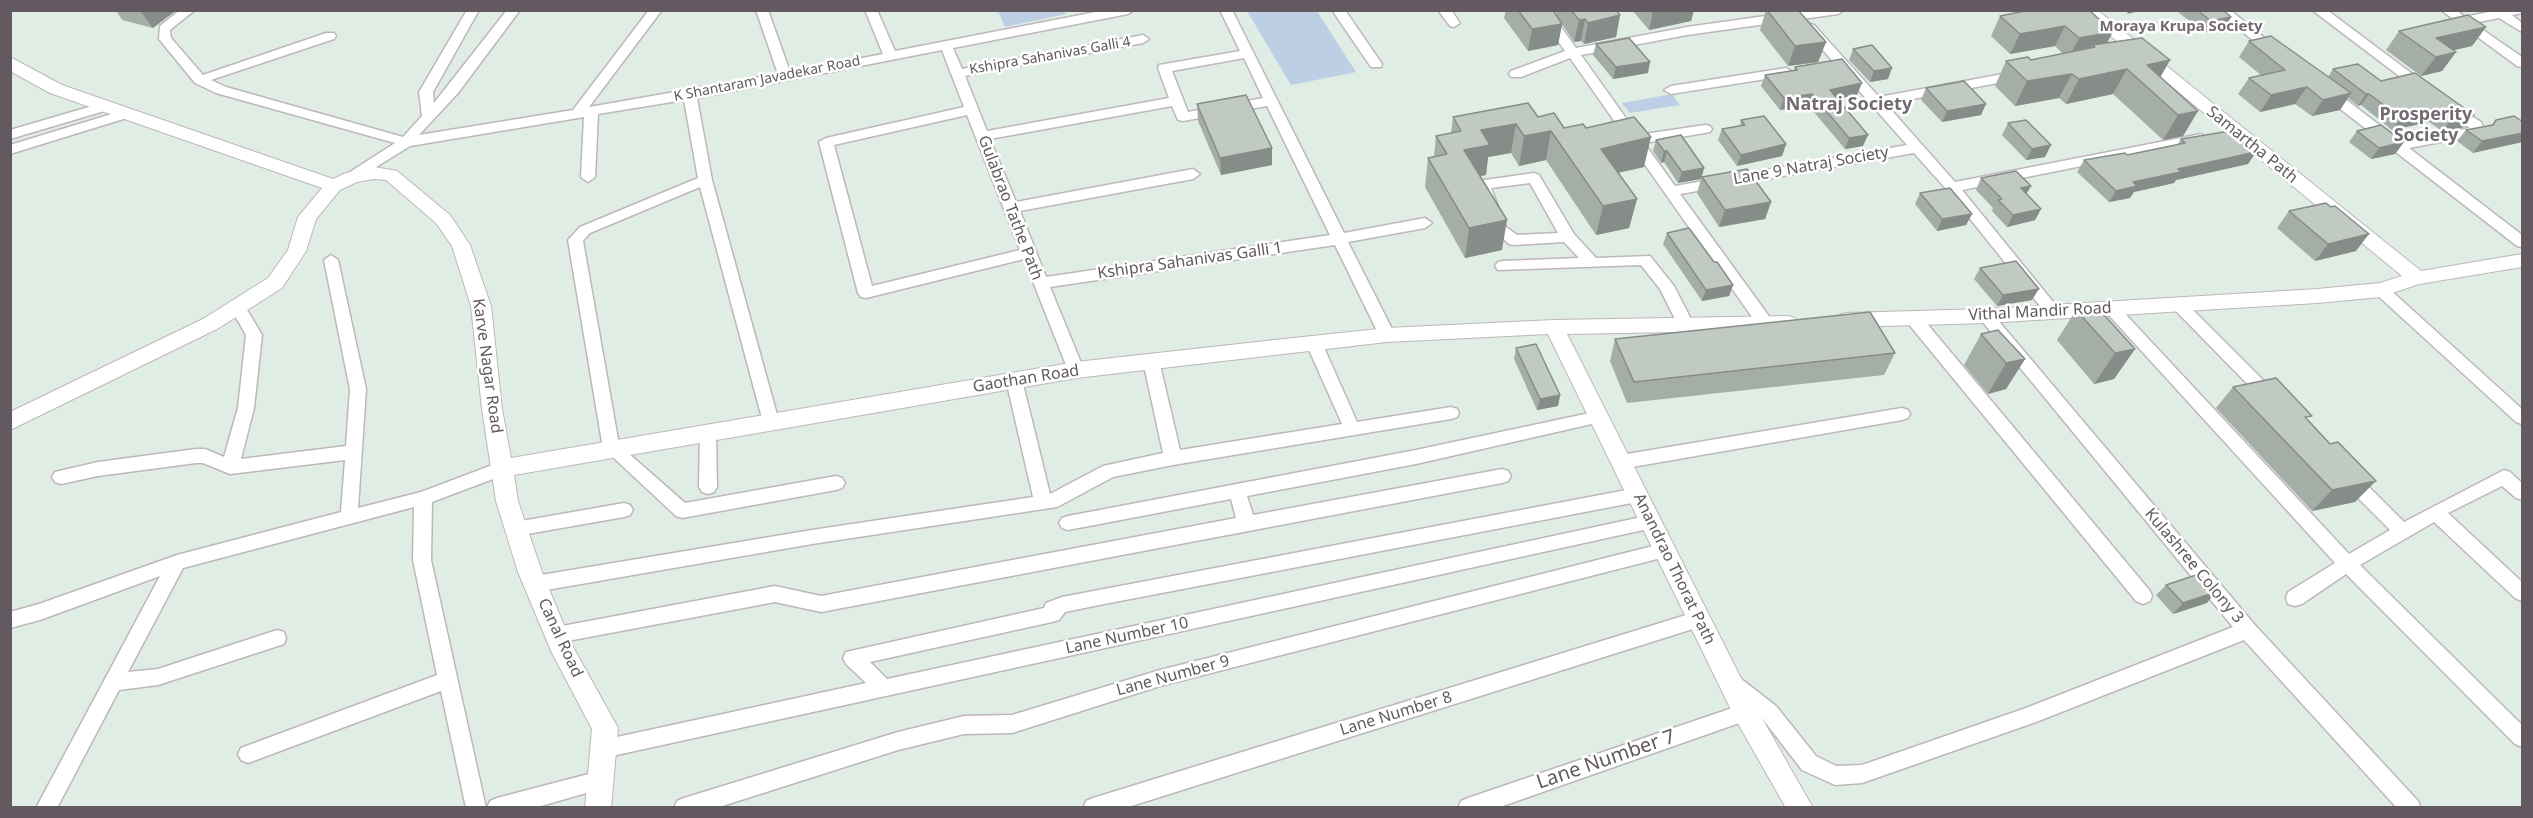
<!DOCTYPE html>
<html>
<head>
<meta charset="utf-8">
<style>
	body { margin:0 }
	#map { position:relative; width:2533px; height:818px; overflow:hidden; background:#e0ede4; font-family:"Noto Sans",sans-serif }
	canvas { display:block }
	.frame { position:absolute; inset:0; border:12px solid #625961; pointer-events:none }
</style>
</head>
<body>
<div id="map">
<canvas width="2533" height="818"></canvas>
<div class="frame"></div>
</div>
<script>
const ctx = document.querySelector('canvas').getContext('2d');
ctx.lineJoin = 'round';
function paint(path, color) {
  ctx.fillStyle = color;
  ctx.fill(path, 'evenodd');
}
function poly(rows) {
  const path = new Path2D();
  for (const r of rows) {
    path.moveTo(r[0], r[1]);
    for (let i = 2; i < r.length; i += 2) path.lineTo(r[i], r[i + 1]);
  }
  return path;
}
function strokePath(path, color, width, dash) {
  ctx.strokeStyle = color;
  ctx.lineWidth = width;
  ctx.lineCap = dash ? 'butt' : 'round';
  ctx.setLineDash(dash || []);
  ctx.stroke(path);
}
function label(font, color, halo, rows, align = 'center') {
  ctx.font = font + ' "Noto Sans",sans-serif';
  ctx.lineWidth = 5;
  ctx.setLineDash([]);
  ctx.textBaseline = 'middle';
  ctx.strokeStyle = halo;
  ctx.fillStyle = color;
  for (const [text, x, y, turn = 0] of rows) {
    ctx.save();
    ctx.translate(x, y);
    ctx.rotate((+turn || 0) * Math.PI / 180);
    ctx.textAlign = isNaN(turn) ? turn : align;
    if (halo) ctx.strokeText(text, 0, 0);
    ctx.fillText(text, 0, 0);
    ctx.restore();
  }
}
paint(poly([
	[998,11,1064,11,1066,14,1005,27],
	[1247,11,1317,11,1356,72,1291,85],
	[1672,94,1680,105,1630,113,1622,103]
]), '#bccfe5');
const minor = poly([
	[180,10,195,10,170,30,171,38,203,75,326,33,334,33,336,36,334,39,211,80,226,87,403,137,422,116,419,92,467,10,479,10,433,92,434,103,507,10,520,10,458,93,419,135,573,110,649,10,662,10,589,107,778,74,756,10,768,10,790,72,883,54,865,10,877,10,895,51,1106,10,1134,10,1128,14,953,48,962,69,1143,35,1149,39,1143,43,965,76,987,131,1169,98,1158,68,1159,65,1240,51,1220,10,1232,10,1344,233,1425,218,1432,223,1425,228,1348,242,1395,335,1393,339,1387,341,1381,339,1379,335,1335,245,1050,287,1084,370,1082,374,1076,376,1070,374,1068,370,1024,259,866,298,861,297,858,293,819,142,826,138,964,107,942,50,697,98,712,180,779,422,777,426,771,428,765,426,763,422,700,187,590,233,583,241,619,445,685,503,836,476,842,478,845,483,842,488,836,490,682,518,676,516,603,448,568,240,580,227,698,178,684,100,598,114,595,177,588,182,581,177,584,117,410,146,352,182,347,180,345,177,347,174,395,143,216,93,195,83,159,39,160,26,180,10],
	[1244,58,1263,98,1188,112,1172,71,1244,58],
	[1172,106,1178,120,1183,121,1267,106,1330,235,1046,277,1020,211,1193,179,1200,174,1193,169,1016,202,990,139,1172,106],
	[967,115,1020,250,872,286,834,145,967,115],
	[1332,10,1345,10,1382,64,1381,67,1371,67,1332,10],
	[1438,10,1451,10,1460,23,1454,27,1450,26,1438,10],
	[1536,10,1549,10,1576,48,1687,27,1808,10,1844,10,1838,14,1687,35,1581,55,1638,135,1705,125,1710,126,1712,129,1710,132,1705,133,1644,143,1675,186,1907,145,1806,31,1804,28,1810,24,1814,25,1879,97,2019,71,2024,72,2026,75,2019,79,1886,104,1955,182,2201,134,2208,138,2201,142,1962,190,2058,308,2061,312,2058,316,2053,317,2048,316,1947,190,1914,153,1680,194,1771,319,1773,323,1771,327,1765,329,1759,327,1570,58,1521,77,1511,77,1509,74,1511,71,1565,51,1536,10],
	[2216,10,2230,10,2283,53,2282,56,2272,56,2216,10],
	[2312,10,2327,10,2431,88,2424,92,2419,91,2312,10],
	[2441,10,2456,10,2465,17,2498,10,2522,10,2522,13,2512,15,2522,23,2522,32,2499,18,2473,23,2522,57,2522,67,2517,66,2441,10],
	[1786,68,1793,72,1791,75,1671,94,1664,90,1671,86,1786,68],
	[2326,87,2331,88,2400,141,2470,128,2447,111,2445,108,2452,104,2481,122,2485,131,2483,134,2409,148,2522,235,2522,247,2517,246,2321,94,2319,91,2326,87],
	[106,102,111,103,113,106,111,109,10,139,10,130,106,102],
	[128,109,135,113,133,116,10,154,10,145,128,109],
	[1534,173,1539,175,1574,234,1596,258,1650,256,1674,286,1694,325,1692,329,1680,329,1660,289,1641,265,1498,270,1495,266,1498,262,1503,261,1579,258,1564,242,1514,245,1509,244,1493,230,1483,208,1476,184,1478,181,1534,173],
	[1530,183,1558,233,1517,235,1506,227,1491,188,1530,183],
	[331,255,338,260,366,389,358,508,421,492,503,461,509,463,512,468,509,473,432,502,431,560,486,808,466,808,441,691,248,763,241,760,238,754,241,748,437,675,413,560,414,507,183,568,128,672,158,669,277,630,284,632,286,638,284,644,158,685,119,690,57,808,36,808,160,576,40,620,10,628,10,612,39,604,177,555,341,512,345,460,230,474,203,463,196,463,98,476,61,484,55,482,52,477,55,472,98,462,196,449,205,449,224,457,238,408,246,335,230,307,233,303,238,302,243,303,262,335,254,408,241,459,346,446,350,389,324,260,331,255],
	[2381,285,2386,286,2522,409,2522,424,2516,422,2376,294,2373,290,2376,286,2381,285],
	[2178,299,2183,300,2277,394,2279,398,2277,402,2265,402,2173,308,2170,304,2173,300,2178,299],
	[2111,303,2116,304,2349,554,2390,530,2342,482,2339,477,2342,472,2348,470,2354,472,2404,522,2504,470,2510,472,2522,483,2522,500,2516,498,2502,486,2448,513,2522,582,2522,601,2515,598,2434,522,2360,565,2522,725,2522,747,2515,744,2346,574,2302,604,2295,606,2288,604,2286,598,2288,592,2335,563,2106,312,2103,308,2106,304,2111,303],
	[1986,310,1991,312,2254,624,2418,801,2421,808,2397,808,2244,640,2036,722,1862,783,1835,785,1802,770,1762,718,1755,712,1752,718,1745,721,1497,808,1458,808,1461,801,1468,798,1744,704,1726,690,1723,684,1726,678,1733,675,1740,678,1776,706,1816,756,1836,766,1862,765,2026,708,2233,627,1981,320,1978,316,1981,312,1986,310],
	[1913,312,1919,314,2150,591,2152,596,2150,601,2143,604,2136,601,1907,322,1905,318,1907,314,1913,312],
	[1314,337,1320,339,1322,343,1357,422,1451,407,1457,409,1459,413,1457,417,1451,419,1173,465,1113,477,1057,507,812,544,535,592,529,589,526,584,529,579,535,576,812,530,1033,497,1006,380,1008,376,1014,374,1020,376,1022,380,1050,494,1103,466,1163,453,1143,361,1145,357,1151,355,1157,357,1159,361,1180,450,1342,424,1306,343,1308,339,1314,337],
	[1902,408,1908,410,1910,414,1908,418,1902,420,1621,469,1615,467,1612,462,1615,457,1621,455,1902,408],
	[1599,411,1605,413,1607,417,1605,421,1416,464,1247,496,1253,515,1502,469,1508,471,1511,476,1508,481,1502,483,821,612,775,602,557,643,550,641,548,635,550,629,557,627,775,586,821,596,1236,518,1231,499,1068,530,1062,528,1059,523,1062,518,1068,516,1416,450,1599,411],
	[708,427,714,428,716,433,717,487,714,492,708,494,702,492,699,487,700,433,702,428,708,427],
	[1637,488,1643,490,1646,495,1643,500,1637,502,1099,605,1065,612,1059,620,1052,622,870,662,887,679,1651,515,1657,517,1660,522,1657,527,603,758,596,755,593,749,596,743,603,740,866,683,846,664,843,658,846,652,1044,608,1046,603,1062,597,1637,488],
	[624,503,630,505,633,510,630,515,624,517,516,536,510,534,507,529,510,524,516,522,624,503],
	[1665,543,1671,545,1674,550,1671,555,1665,557,1160,686,1012,733,964,734,898,750,716,808,674,808,677,801,684,798,898,732,964,716,1012,715,1160,670,1665,543],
	[1699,611,1706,613,1708,619,1706,625,1699,627,1125,808,1083,808,1086,801,1093,798,1699,611],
	[600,771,607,773,610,780,607,787,600,789,534,808,487,808,490,801,497,798,600,771]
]);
const tertiary = poly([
	[2079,10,2097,10,2421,271,2522,254,2522,267,2419,284,2381,297,2317,303,1986,323,1846,327,1839,325,1836,320,1839,315,1846,313,1986,309,2317,289,2380,283,2402,276,2079,10],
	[10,57,62,85,333,179,346,173,374,167,397,171,450,215,470,245,491,306,502,409,511,458,1076,362,1284,339,1387,328,1554,320,1788,316,1795,318,1798,323,1795,328,1788,330,1567,334,1754,704,1813,808,1786,808,1736,720,1548,334,1387,342,1076,378,514,475,518,501,542,572,573,647,618,728,611,808,585,808,592,729,551,651,518,572,496,501,482,409,471,306,452,246,436,223,386,180,374,179,357,182,340,190,316,219,306,251,282,288,217,329,10,430,10,412,203,319,268,278,288,250,298,217,322,188,50,93,10,71,10,57]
]);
strokePath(minor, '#beb6bc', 3);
strokePath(tertiary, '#beb6bc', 2);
paint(minor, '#fff');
paint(tertiary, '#fff');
paint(poly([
	[116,10,174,10,174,12,153,28,122,20],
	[1506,10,1553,10,1556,15,1557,10,1616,10,1620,15,1616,37,1584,44,1581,41,1574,42,1562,24,1558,45,1528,51,1504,18],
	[1632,10,1694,10,1691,21,1649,30],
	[1766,10,1826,42,1818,62,1788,66,1760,30],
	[2014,10,2089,10,2107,43,2170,60,2160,77,2198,111,2183,136,2163,140,2113,94,2066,104,2059,98,2015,106,1995,86,2006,61,2031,60,2063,54,2055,46,2010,54,1991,36,2000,16,2017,13],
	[2179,10,2223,10,2231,17,2225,28,2204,32,2178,12],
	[2486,27,2472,46,2454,50,2456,52,2442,71,2421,76,2386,50,2399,31],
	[2249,41,2328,77,2333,69,2381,81,2474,115,2465,127,2442,131,2429,122,2392,130,2361,105,2358,106,2348,98,2340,110,2312,116,2295,104,2260,112,2238,94,2249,78,2261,75,2239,57],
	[1596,44,1648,73,1613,79,1593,55],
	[1853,49,1888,79,1870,82,1849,60],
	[1795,67,1857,95,1837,99,1863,146,1845,149,1808,105,1780,110,1761,86,1765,75,1794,70],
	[1926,88,1981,115,1942,122,1921,100],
	[1197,104,1272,165,1221,175,1198,121],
	[2514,116,2473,153,2457,141,2466,130,2492,125,2496,120],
	[1453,117,1538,117,1564,128,1586,128,1644,167,1618,173,1637,199,1629,228,1596,235,1546,160,1519,166,1511,153,1488,157,1486,175,1479,176,1502,250,1465,258,1425,187,1428,158,1434,156,1436,136,1451,133],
	[1741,120,1786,144,1782,156,1737,166,1718,140,1722,129,1740,126],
	[2008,123,2045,157,2026,160,2002,135],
	[2357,131,2404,142,2395,154,2371,159,2349,142],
	[2181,139,2256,152,2248,164,2176,180,2174,183,2134,192,2130,198,2109,202,2077,172,2084,160,2127,155,2178,144],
	[1656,140,1704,168,1702,177,1771,202,1765,219,1719,227,1697,193,1701,179,1678,183,1664,162,1661,163,1653,151],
	[1981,178,2026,194,2041,209,2035,220,2007,227,1992,211,1993,208,1976,190],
	[1920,193,1972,214,1966,225,1937,231,1915,204],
	[2289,211,2356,251,2315,261,2277,228],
	[1667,233,1714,262,1733,285,1729,296,1702,301,1663,244],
	[1980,268,2032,300,1997,306,1974,279],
	[2076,310,2135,349,2114,379,2094,384,2057,340],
	[1981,334,2025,359,2006,389,1988,394,1964,365],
	[1615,339,1895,353,1884,375,1627,403,1610,361],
	[1516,348,1560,395,1558,406,1537,410,1514,359],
	[2233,387,2308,420,2355,502,2312,511,2216,408],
	[2166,585,2207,603,2173,614,2156,595]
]), '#a5ada7');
paint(poly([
	[143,10,174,10,174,12,153,28,141,12],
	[1665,10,1694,10,1691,21,1649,30,1653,13],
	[2129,10,2144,10,2127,14],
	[1620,15,1616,37,1584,44,1588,23],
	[2231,17,2225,28,2204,32,2211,21],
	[1585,19,1581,41,1574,42,1579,20],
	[1562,24,1558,45,1528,51,1532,29],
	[2065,26,2055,46,2010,54,2020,34],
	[2486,27,2472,46,2433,55,2436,38],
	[2113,32,2102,52,2092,45,2087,55,2068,59,2079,38],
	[1826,42,1818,62,1788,66,1795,46],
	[2456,52,2442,71,2421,76,2436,57],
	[2170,60,2156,85,2147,65],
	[1650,62,1648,73,1613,79,1616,67],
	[1892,68,1888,79,1870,82,1874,71],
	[2127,69,2113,94,2066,104,2079,79],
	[2072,74,2059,98,2015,106,2027,81],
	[1862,83,1857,95,1825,101,1830,90],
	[2307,87,2295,104,2260,112,2271,95],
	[2351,93,2340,110,2312,116,2323,100],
	[1812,94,1808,105,1780,110,1784,98],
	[2366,94,2369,94,2361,105,2358,106],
	[1986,104,1981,115,1942,122,1947,111],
	[2198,111,2183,136,2163,140,2178,115],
	[2438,111,2429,122,2392,130,2401,118],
	[2474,115,2465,127,2442,131,2451,120],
	[1516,124,1511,153,1488,157,1486,175,1460,180,1464,150,1481,130],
	[1551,131,1546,160,1519,166,1524,136],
	[2523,133,2523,142,2473,153,2482,141],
	[1868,135,1863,146,1845,149,1849,138],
	[1651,137,1644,167,1594,178,1601,149],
	[2404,142,2395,154,2371,159,2379,148],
	[1786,144,1782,156,1737,166,1741,155],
	[2051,145,2045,157,2026,160,2032,149],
	[1272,148,1272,165,1221,175,1220,158],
	[1664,151,1667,151,1664,162,1661,163],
	[2256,152,2248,164,2176,180,2174,183,2134,192,2130,198,2109,202,2116,191,2133,182,2178,169],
	[1704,168,1701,179,1678,183,1682,172],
	[2031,186,2024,198,2021,188],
	[1637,199,1629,228,1596,235,1603,206],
	[1771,202,1765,219,1719,227,1725,210],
	[2041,209,2035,220,2007,227,2013,215],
	[1972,214,1966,225,1937,231,1942,219],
	[1507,220,1502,250,1465,258,1469,228],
	[2369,234,2356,251,2315,261,2328,244],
	[1733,285,1729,296,1702,301,1706,290],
	[2039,289,2032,300,1997,306,2003,295],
	[2135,349,2114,379,2094,384,2115,353],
	[2025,359,2006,389,1988,394,2006,363],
	[1560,395,1558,406,1537,410,1540,399],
	[2376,481,2355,502,2312,511,2332,490],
	[2216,592,2207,603,2173,614,2183,603]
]), '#868d88');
const building = poly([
	[1518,10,1553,10,1562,24,1532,29,1518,10],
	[1571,10,1616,10,1620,15,1588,23,1585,19,1579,20,1571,10],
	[1650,10,1665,10,1653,13,1650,10],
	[1767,10,1798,10,1826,42,1795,46,1767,10],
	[2030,10,2089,10,2113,32,2079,38,2065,26,2020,34,2000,16,2030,10],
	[2197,10,2223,10,2231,17,2211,21,2197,10],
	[2468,15,2486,27,2436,38,2456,52,2436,57,2399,31,2468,15],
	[2271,36,2351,93,2323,100,2307,87,2271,95,2249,78,2285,70,2249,41,2271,36],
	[1629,38,1650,62,1616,67,1596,44,1629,38],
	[2142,38,2170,60,2147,65,2198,111,2178,115,2127,69,2079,79,2072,74,2027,81,2006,61,2028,57,2031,60,2095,47,2092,45,2142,38],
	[1872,45,1892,68,1874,71,1853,49,1872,45],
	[1842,59,1862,83,1830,90,1868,135,1849,138,1812,94,1784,98,1765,75,1797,70,1795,67,1801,66,1842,59],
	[2358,64,2381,81,2415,73,2474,115,2451,120,2438,111,2401,118,2369,94,2366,94,2333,69,2358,64],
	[1964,81,1986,104,1947,111,1926,88,1964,81],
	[1246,95,1272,148,1220,158,1197,104,1246,95],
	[1528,103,1538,117,1554,113,1564,128,1583,124,1586,128,1634,117,1651,137,1601,149,1637,199,1603,206,1551,131,1524,136,1516,124,1481,130,1490,145,1464,150,1507,220,1469,228,1428,158,1447,154,1436,136,1461,131,1453,117,1528,103],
	[1764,116,1786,144,1741,155,1722,129,1745,125,1741,120,1764,116],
	[2514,116,2523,122,2523,133,2482,141,2466,130,2493,125,2496,120,2514,116],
	[2026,120,2051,145,2032,149,2008,123,2026,120],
	[2381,125,2404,142,2379,148,2357,131,2381,125],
	[2230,131,2256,152,2178,169,2181,172,2133,182,2137,186,2116,191,2084,160,2125,153,2127,155,2185,143,2181,139,2230,131],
	[1681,135,1704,168,1682,172,1667,151,1664,151,1656,140,1681,135],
	[1747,169,1771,202,1725,210,1702,177,1747,169],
	[2016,171,2031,186,2021,188,2041,209,2013,215,1998,200,2002,199,1981,178,2016,171],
	[1950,188,1972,214,1942,219,1920,193,1950,188],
	[2326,203,2331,207,2335,206,2369,234,2328,244,2289,211,2326,203],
	[1689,228,1714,262,1717,262,1733,285,1706,290,1667,233,1689,228],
	[2016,261,2039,289,2003,295,1980,268,2016,261],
	[2096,306,2135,349,2115,353,2076,310,2096,306],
	[1870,312,1895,353,1634,382,1615,339,1870,312],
	[1998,330,2025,359,2006,363,1981,334,1998,330],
	[1536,344,1560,395,1540,399,1516,348,1536,344],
	[2276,378,2312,416,2305,417,2330,444,2338,442,2376,481,2332,490,2233,387,2276,378],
	[2199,574,2216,592,2183,603,2166,585,2199,574]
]);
paint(building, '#c0c9c2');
strokePath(building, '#868d88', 1.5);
label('14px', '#625961', '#fff', [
	["Kshipra Sahanivas Galli 4",1050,56,-10],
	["K Shantaram Javadekar Road",767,79,-11]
]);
label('bold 15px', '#746a73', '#fff', [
	["Moraya Krupa Society",2181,27]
]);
label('16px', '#625961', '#fff', [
	["Samartha Path",2252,145,39],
	["Lane 9 Natraj Society",1811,166,-10],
	["Gulabrao Tathe Path",1010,208,69],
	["Kshipra Sahanivas Galli 1",1190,261,-8],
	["Vithal Mandir Road",2040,312,-3],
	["Karve Nagar Road",487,366,82],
	["Gaothan Road",1026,379,-9],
	["Kulashree Colony 3",2194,566,50],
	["Anandrao Thorat Path",1674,569,64],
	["Lane Number 10",1127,636,-12],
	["Canal Road",560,638,65],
	["Lane Number 9",1173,676,-15],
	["Lane Number 8",1396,714,-17]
]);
label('bold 18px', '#746a73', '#fff', [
	["Natraj Society",1849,105],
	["Prosperity",2426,115],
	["Society",2426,136]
]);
label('20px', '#625961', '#fff', [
	["Lane Number 7",1606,760,-19]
]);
</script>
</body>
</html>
